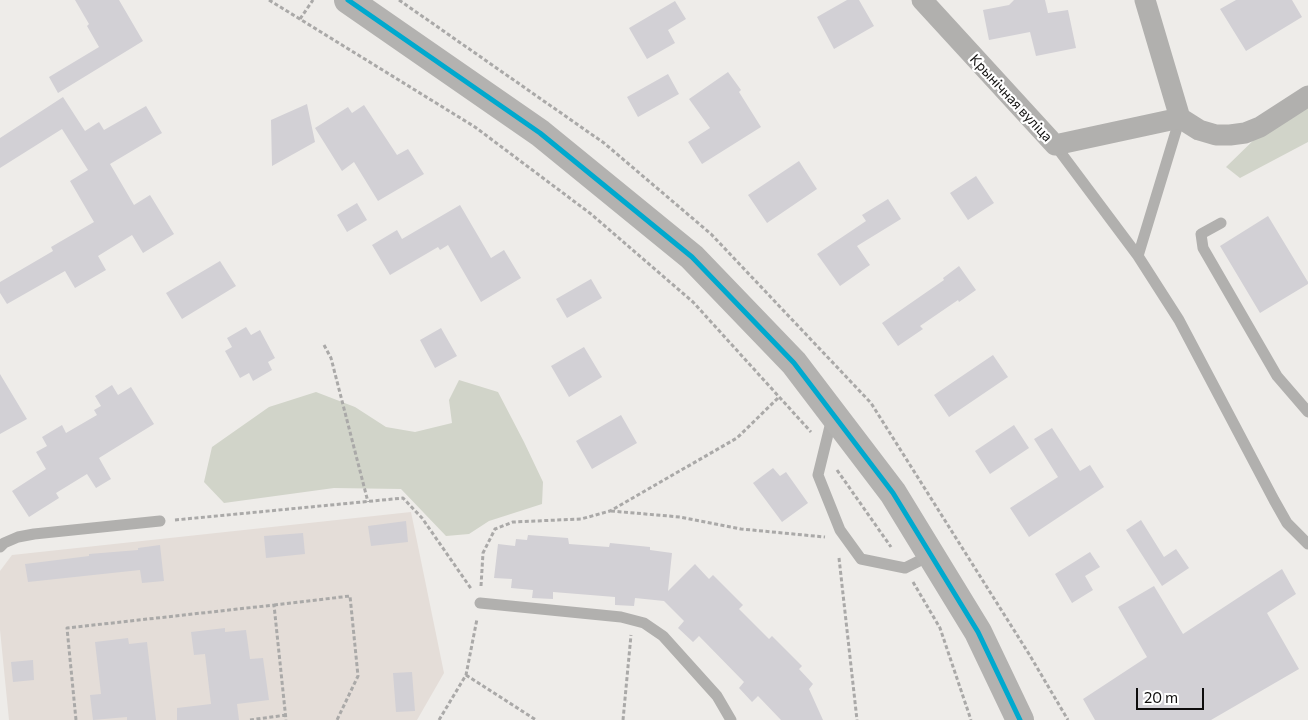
<!DOCTYPE html>
<html>
<head>
<meta charset="utf-8">
<style>
	body { margin:0 }
	#map { position:relative; width:1308px; height:720px; overflow:hidden; background:#eeece9; font-family:Commissioner,sans-serif }
	canvas { display:block }
	.scale { position:absolute; left:1136px; top:688px; width:68px; height:22px; box-sizing:border-box; border:2px solid #0e0d0c; border-top:0; padding-left:6px; font-size:15px; line-height:18px; white-space:nowrap; color:#0e0d0c; -webkit-text-stroke:4px #fff; paint-order:stroke }
</style>
</head>
<body>
<div id="map">
<canvas width="1308" height="720"></canvas>
<div class="scale">20 m</div>
</div>
<script>
const ctx = document.querySelector('canvas').getContext('2d');
ctx.lineJoin = 'round';
function paint(path, color) {
  ctx.fillStyle = color;
  ctx.fill(path, 'evenodd');
}
function poly(rows) {
  const path = new Path2D();
  for (const r of rows) {
    path.moveTo(r[0], r[1]);
    for (let i = 2; i < r.length; i += 2) path.lineTo(r[i], r[i + 1]);
  }
  return path;
}
function strokePath(path, color, width, dash) {
  ctx.strokeStyle = color;
  ctx.lineWidth = width;
  ctx.lineCap = dash ? 'butt' : 'round';
  ctx.setLineDash(dash || []);
  ctx.stroke(path);
}
function label(font, color, halo, rows, align = 'center') {
  ctx.font = font + ' Commissioner,sans-serif';
  ctx.lineWidth = 4.5;
  ctx.setLineDash([]);
  ctx.textBaseline = 'middle';
  ctx.strokeStyle = halo;
  ctx.fillStyle = color;
  for (const [text, x, y, turn = 0] of rows) {
    ctx.save();
    ctx.translate(x, y);
    ctx.rotate((+turn || 0) * Math.PI / 180);
    ctx.textAlign = isNaN(turn) ? turn : align;
    if (halo) ctx.strokeText(text, 0, 0);
    ctx.fillText(text, 0, 0);
    ctx.restore();
  }
}
paint(poly([
	[411,512,444,673,417,720,9,720,0,630,0,571,12,555]
]), '#e4ddd8');
paint(poly([
	[1308,106,1308,142,1240,178,1226,167,1264,130],
	[459,380,498,392,524,442,543,482,542,504,489,521,469,534,446,536,401,489,334,488,224,503,204,482,212,447,269,407,316,392,355,407,386,427,415,432,452,423,449,400]
]), '#d1d4c9');
paint(poly([
	[75,0,119,0,143,41,58,93,49,77,99,47,87,26,89,24],
	[847,0,859,0,874,26,834,49,817,17],
	[1014,0,1045,0,1048,13,1068,10,1076,48,1036,56,1030,32,989,40,983,10,1009,5],
	[1236,0,1292,0,1302,17,1246,51,1220,9],
	[675,1,686,19,668,30,675,43,647,59,629,28],
	[728,72,741,90,739,92,761,127,702,164,688,142,710,128,689,99],
	[668,74,679,94,638,117,627,97],
	[63,97,85,131,99,122,104,130,146,106,162,133,110,164,134,205,150,195,174,234,143,253,132,235,98,256,106,270,75,288,65,271,7,304,0,293,0,282,53,251,51,247,94,222,70,181,88,170,62,129,0,168,0,138],
	[307,104,315,142,272,166,271,120],
	[364,105,397,155,408,149,424,174,378,201,354,162,342,171,315,128,348,107,352,113],
	[799,161,817,189,767,223,748,195],
	[976,176,994,203,968,220,950,193],
	[888,199,901,219,857,246,870,265,840,286,817,254,866,221,862,215],
	[357,203,367,220,347,232,337,215],
	[460,205,491,258,504,250,521,278,481,302,448,245,440,250,438,247,390,275,372,245,397,230,402,239],
	[1268,216,1308,282,1308,284,1260,313,1220,246],
	[220,261,236,286,182,319,166,293],
	[959,266,976,290,959,302,958,300,920,326,923,329,898,346,882,323,944,280,943,278],
	[591,279,602,298,567,318,556,299],
	[246,327,251,335,260,330,275,358,268,362,272,370,253,381,249,373,240,378,225,351,232,347,227,338],
	[441,328,457,356,435,368,420,340],
	[584,347,602,377,569,397,551,366],
	[993,355,1008,377,949,417,934,395],
	[0,374,27,419,0,434],
	[112,385,118,395,131,387,154,424,99,458,111,479,96,488,87,474,56,493,59,498,29,517,12,491,46,469,36,452,47,446,42,437,62,425,66,433,97,415,94,410,101,406,95,396],
	[621,415,637,443,592,469,576,441],
	[1014,425,1029,448,990,474,975,451],
	[1052,428,1080,471,1090,465,1104,487,1029,537,1010,508,1058,477,1034,439],
	[773,468,780,476,786,472,808,503,782,522,753,483],
	[1141,520,1164,557,1176,549,1189,568,1162,586,1126,530],
	[406,521,408,542,371,546,368,526],
	[303,533,305,554,266,558,264,536],
	[528,535,568,538,569,544,609,547,610,543,650,547,650,550,672,553,668,591,695,564,709,579,713,575,743,605,739,609,769,639,772,636,802,666,799,669,813,684,809,689,823,720,781,720,758,696,752,702,739,688,744,682,699,636,693,642,678,628,684,621,664,601,635,598,634,606,615,605,615,597,553,592,553,599,532,598,533,590,511,588,512,579,494,578,498,544,515,546,516,539,527,540],
	[160,545,164,581,142,583,140,570,28,582,25,564,89,556,89,554,138,550,138,548],
	[1090,552,1100,567,1085,576,1093,590,1072,603,1055,574],
	[1282,569,1296,594,1267,613,1299,669,1211,720,1095,720,1083,699,1147,657,1118,607,1154,586,1183,634],
	[225,628,225,632,246,630,250,659,263,658,269,700,237,704,239,720,177,720,177,708,211,704,205,654,194,655,191,632],
	[128,638,129,644,147,642,156,720,127,720,127,717,93,720,90,695,101,694,95,642],
	[33,660,34,680,13,682,11,662],
	[412,672,415,711,396,712,393,673]
]), '#d2d0d5');
strokePath(poly([
	[269,0,475,127,591,214,693,302,811,432],
	[399,0,604,143,711,234,871,403,1029,654,1068,720],
	[300,19,313,0],
	[324,345,331,358,368,502],
	[837,470,891,547],
	[611,511,680,517,741,529,825,537],
	[175,520,403,498,422,518,472,590],
	[839,558,857,720],
	[913,582,940,628,971,720],
	[481,586,483,553,495,529,513,522,581,519,610,511,737,438,779,397],
	[274,605,350,596,358,676,337,720],
	[466,675,536,720],
	[76,720,67,628,274,605,286,720],
	[250,720,286,715],
	[439,720,466,675,477,619],
	[623,720,631,635]
]), '#aaa9a8', 3, [4, 2.5]);
strokePath(poly([
	[1055,145,1138,256,1179,320,1274,500,1287,523,1308,544],
	[1221,223,1201,234,1203,248,1277,376,1308,412],
	[1138,256,1180,118],
	[832,418,818,475,840,530,861,559,905,568,931,555],
	[0,547,4,543,18,537,34,534,160,521],
	[480,603,621,617,644,623,663,636,717,696,731,720]
]), '#b1b0ae', 11);
strokePath(poly([
	[922,0,1055,145,1180,118],
	[1145,0,1180,118],
	[1180,118,1199,130,1216,135,1230,135,1245,133,1260,127,1308,96]
]), '#b1b0ae', 21);
strokePath(poly([
	[348,0,540,133,692,257,794,363,893,493,978,632,1020,720]
]), '#b3b2b0', 28);
strokePath(poly([
	[348,0,540,133,692,257,794,363,893,493,978,632,1020,720]
]), '#00a9ce', 5);
label('14px', '#0e0d0c', '#fff', [
	["Крынічная вуліца",1011,98,47]
]);
</script>
</body>
</html>
